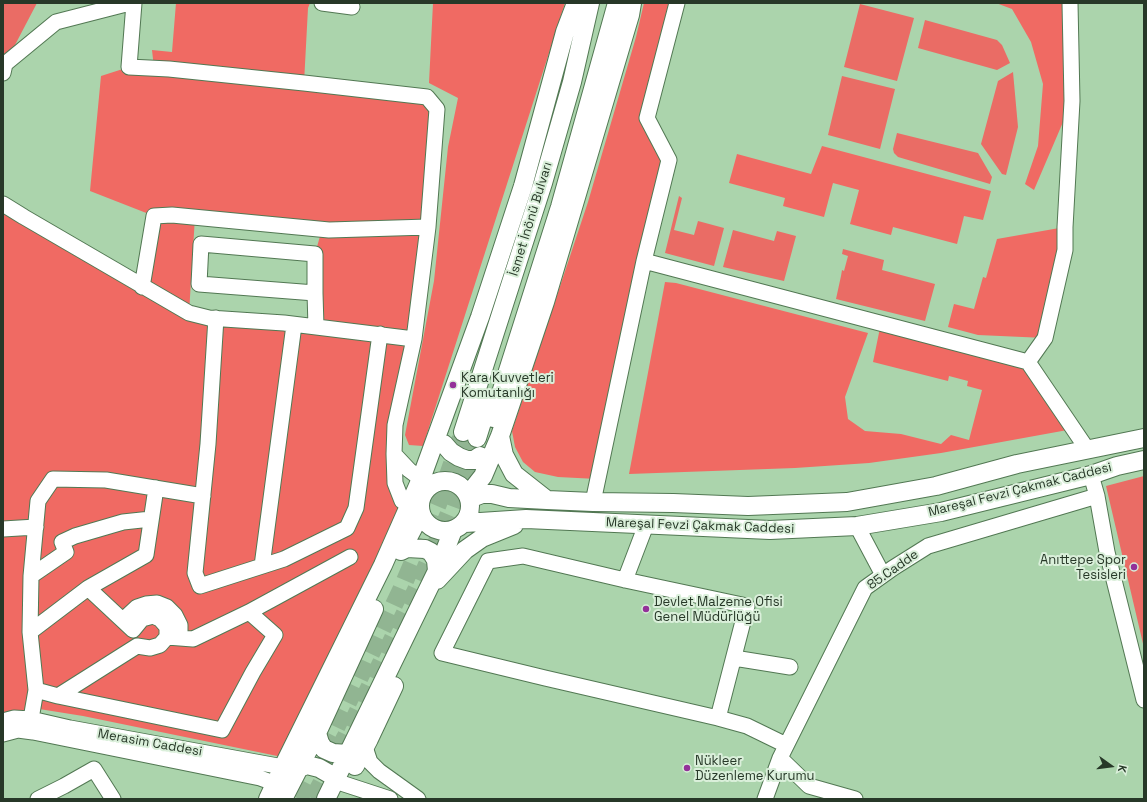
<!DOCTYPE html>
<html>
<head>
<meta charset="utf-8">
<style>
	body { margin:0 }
	#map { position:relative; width:1147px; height:802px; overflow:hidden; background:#abd4ac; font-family:"Space Grotesk",sans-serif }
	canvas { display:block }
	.frame { position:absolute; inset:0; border:4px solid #273828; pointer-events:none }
	.north { position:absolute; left:1091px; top:746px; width:40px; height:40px; -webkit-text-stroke:3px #daefda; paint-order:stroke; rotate:104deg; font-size:11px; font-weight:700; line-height:16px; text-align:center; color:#273828 }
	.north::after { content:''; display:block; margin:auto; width:14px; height:18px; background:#273828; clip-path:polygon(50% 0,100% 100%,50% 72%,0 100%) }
</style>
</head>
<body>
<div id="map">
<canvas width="1147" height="802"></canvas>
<div class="frame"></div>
<div class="north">K</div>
</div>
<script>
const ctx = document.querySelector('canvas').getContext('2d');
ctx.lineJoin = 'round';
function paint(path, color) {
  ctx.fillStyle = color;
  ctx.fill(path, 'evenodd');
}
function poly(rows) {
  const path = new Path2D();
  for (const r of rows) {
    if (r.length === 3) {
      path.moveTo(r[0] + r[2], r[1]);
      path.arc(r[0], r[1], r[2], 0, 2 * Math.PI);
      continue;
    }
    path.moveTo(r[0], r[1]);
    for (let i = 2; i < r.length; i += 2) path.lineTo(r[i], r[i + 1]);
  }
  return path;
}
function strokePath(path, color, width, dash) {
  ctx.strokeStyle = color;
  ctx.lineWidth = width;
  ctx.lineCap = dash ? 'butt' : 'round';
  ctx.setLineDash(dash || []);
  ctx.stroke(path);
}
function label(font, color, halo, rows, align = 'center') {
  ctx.font = font + ' "Space Grotesk",sans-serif';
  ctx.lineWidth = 4;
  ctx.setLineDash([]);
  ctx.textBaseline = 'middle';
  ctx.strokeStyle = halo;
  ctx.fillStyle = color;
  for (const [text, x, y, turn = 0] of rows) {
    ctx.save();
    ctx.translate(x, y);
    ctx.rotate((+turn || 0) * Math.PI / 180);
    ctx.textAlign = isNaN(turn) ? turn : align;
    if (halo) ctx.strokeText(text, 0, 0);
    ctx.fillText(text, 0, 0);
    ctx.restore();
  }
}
paint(poly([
	[3,3,37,3,5,64,3,73],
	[860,4,914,18,897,81,844,67],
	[925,20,997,40,1002,45,1010,63,997,70,918,48],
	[1013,72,1018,127,1006,175,1002,174,981,144,998,81],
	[842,76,895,89,880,149,828,135],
	[897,133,978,153,992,177,990,184,898,157,894,153,893,149],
	[679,196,682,198,674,230,694,235,698,221,724,228,714,266,665,253],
	[733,230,774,241,777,231,796,236,784,281,723,267],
	[843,249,884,260,882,270,935,284,925,321,836,299,841,276,842,270,844,271,848,256,842,254],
	[1144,476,1144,648,1106,486]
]), '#ea6c65');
paint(poly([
	[176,3,310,3,308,8,304,83,427,97,437,109,395,425,402,501,287,758,83,716,33,708,3,720,3,204,142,286,154,216,90,191,101,76,129,67,154,68,152,50,172,52],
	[195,217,322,229,315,254,316,327,189,313],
	[433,3,565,3,423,446,409,445,405,435,434,281,448,147,458,98,429,83],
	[644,3,674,3,647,118,669,160,597,479,558,477,535,472,523,462,515,447,512,431,588,202,636,37],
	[996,3,1070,3,1072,101,1034,190,1025,184,1038,146,1043,84,1031,42,1012,9],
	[822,146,991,191,983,220,964,216,957,244,893,227,891,235,850,224,859,190,833,183,824,217,783,206,785,198,729,183,737,154,811,174],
	[1065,227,1045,338,978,335,948,327,954,304,974,309,983,277,986,278,997,239],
	[665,282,676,283,868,333,845,397,848,419,865,431,901,434,941,444,951,435,969,440,982,390,967,386,968,381,949,376,948,381,873,362,881,323,1028,362,1073,429,941,453,869,463,795,468,629,474]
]), '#f06a63');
strokePath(poly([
	[299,799,334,732,401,590,438,504,463,432],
	[313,799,346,736,417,588,451,509,477,438]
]), '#91b592', 18, [18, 9]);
const minor = poly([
	[134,3,129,67,169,69,304,83,427,97,437,109,428,227],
	[322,3,352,7],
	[1070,3,1072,101,1065,227,1065,250,1045,338,1028,362,1087,449],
	[3,73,5,64,56,22,130,3],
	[3,204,24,217,189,313,209,318,284,323,414,339,395,425,394,454,395,483,402,501,410,506,420,508],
	[644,261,1028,362],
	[142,287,154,216,172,215,329,230,428,227,414,339],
	[315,293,199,284,201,244,315,254,315,293,316,327],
	[216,318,208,444,195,573,200,586,284,559,347,528,356,508,380,334],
	[394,454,409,470,421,479,429,488],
	[1091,475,1097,496,1107,552,1144,700],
	[203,496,106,480,53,479,38,501,31,576,30,632,36,690,58,696,222,730,253,672,275,635,249,612,350,557],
	[593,502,644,261,669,160,647,118,677,3],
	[857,526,883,575],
	[3,529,36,527],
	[262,566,294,325],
	[31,576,66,552,62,542,75,536,123,522,151,519],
	[625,580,646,525],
	[123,620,137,607,146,604,157,603,167,607,175,615,180,625,180,638],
	[30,632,88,588],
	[167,637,193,639,249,612],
	[734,658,790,667],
	[58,696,137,646,150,648,160,645,167,637,167,627,160,619,153,616,142,619,133,630,88,588,146,555,156,488],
	[718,718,747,606,625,580,523,556,488,561,442,653,545,678,718,718,747,726,786,745],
	[31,719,36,690],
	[3,721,14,718,31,719,70,728,283,767,293,768],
	[3,734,18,730,33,732,260,778,285,787],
	[365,747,370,762,379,771,418,799],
	[780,758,809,786,855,799],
	[335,781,390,799],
	[38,799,64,786,94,769,113,799],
	[765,799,780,758,865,588,893,568,928,546,1097,496]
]);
const major = poly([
	[493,418,560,207,617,3],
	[463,432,543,183,572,82,590,3],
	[500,436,504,455,514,474,547,500],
	[477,438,489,400],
	[444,444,451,452,459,457,467,460,474,460,480,456],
	[445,506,25],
	[468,495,483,476,500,436,545,302,630,15,632,3],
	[469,499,482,494,492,494,509,498,547,500,593,502,673,503,748,506,847,502,936,486,1017,464,1144,438],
	[465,523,526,519,770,530,857,526,941,512,1091,475,1117,466,1144,460],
	[401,551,421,513],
	[401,551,407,548,425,549,431,552,436,560,437,571],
	[437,580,465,550,482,538,514,525],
	[317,733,320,743,324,749,333,753,348,754],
	[355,766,369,739,394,686],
	[299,768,307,765,319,768,333,776,335,781],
	[268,799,283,767,383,565,421,479,480,317,523,186,565,32,576,3],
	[283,799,317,733,374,609],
	[326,799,437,571,453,530]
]);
strokePath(minor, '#527853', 17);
strokePath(major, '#527853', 20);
strokePath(minor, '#fff', 15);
strokePath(major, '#fff', 18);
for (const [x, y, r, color] of [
	[453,385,4,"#933199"],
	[1134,567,4,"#933199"],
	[646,609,4,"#933199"],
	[687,768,4,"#933199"]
]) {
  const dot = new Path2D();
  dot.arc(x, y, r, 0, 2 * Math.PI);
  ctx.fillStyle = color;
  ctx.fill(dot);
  strokePath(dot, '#daefda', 1.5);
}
label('13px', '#273828', '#daefda', [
	["İsmet İnönü Bulvarı",531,219,-73],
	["Mareşal Fevzi Çakmak Caddesi",1020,490,-14],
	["Mareşal Fevzi Çakmak Caddesi",700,526,2],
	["85.Cadde",893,570,-35],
	["Merasim Caddesi",150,743,10]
]);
label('13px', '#273828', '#daefda', [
	["Kara Kuvvetleri",461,378],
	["Komutanlığı",461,393],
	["Anıttepe Spor",1126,560,"right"],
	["Tesisleri",1126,575,"right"],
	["Devlet Malzeme Ofisi",654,602],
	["Genel Müdürlüğü",654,617],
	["Nükleer",695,761],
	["Düzenleme Kurumu",695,776]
], 'left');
</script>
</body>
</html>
